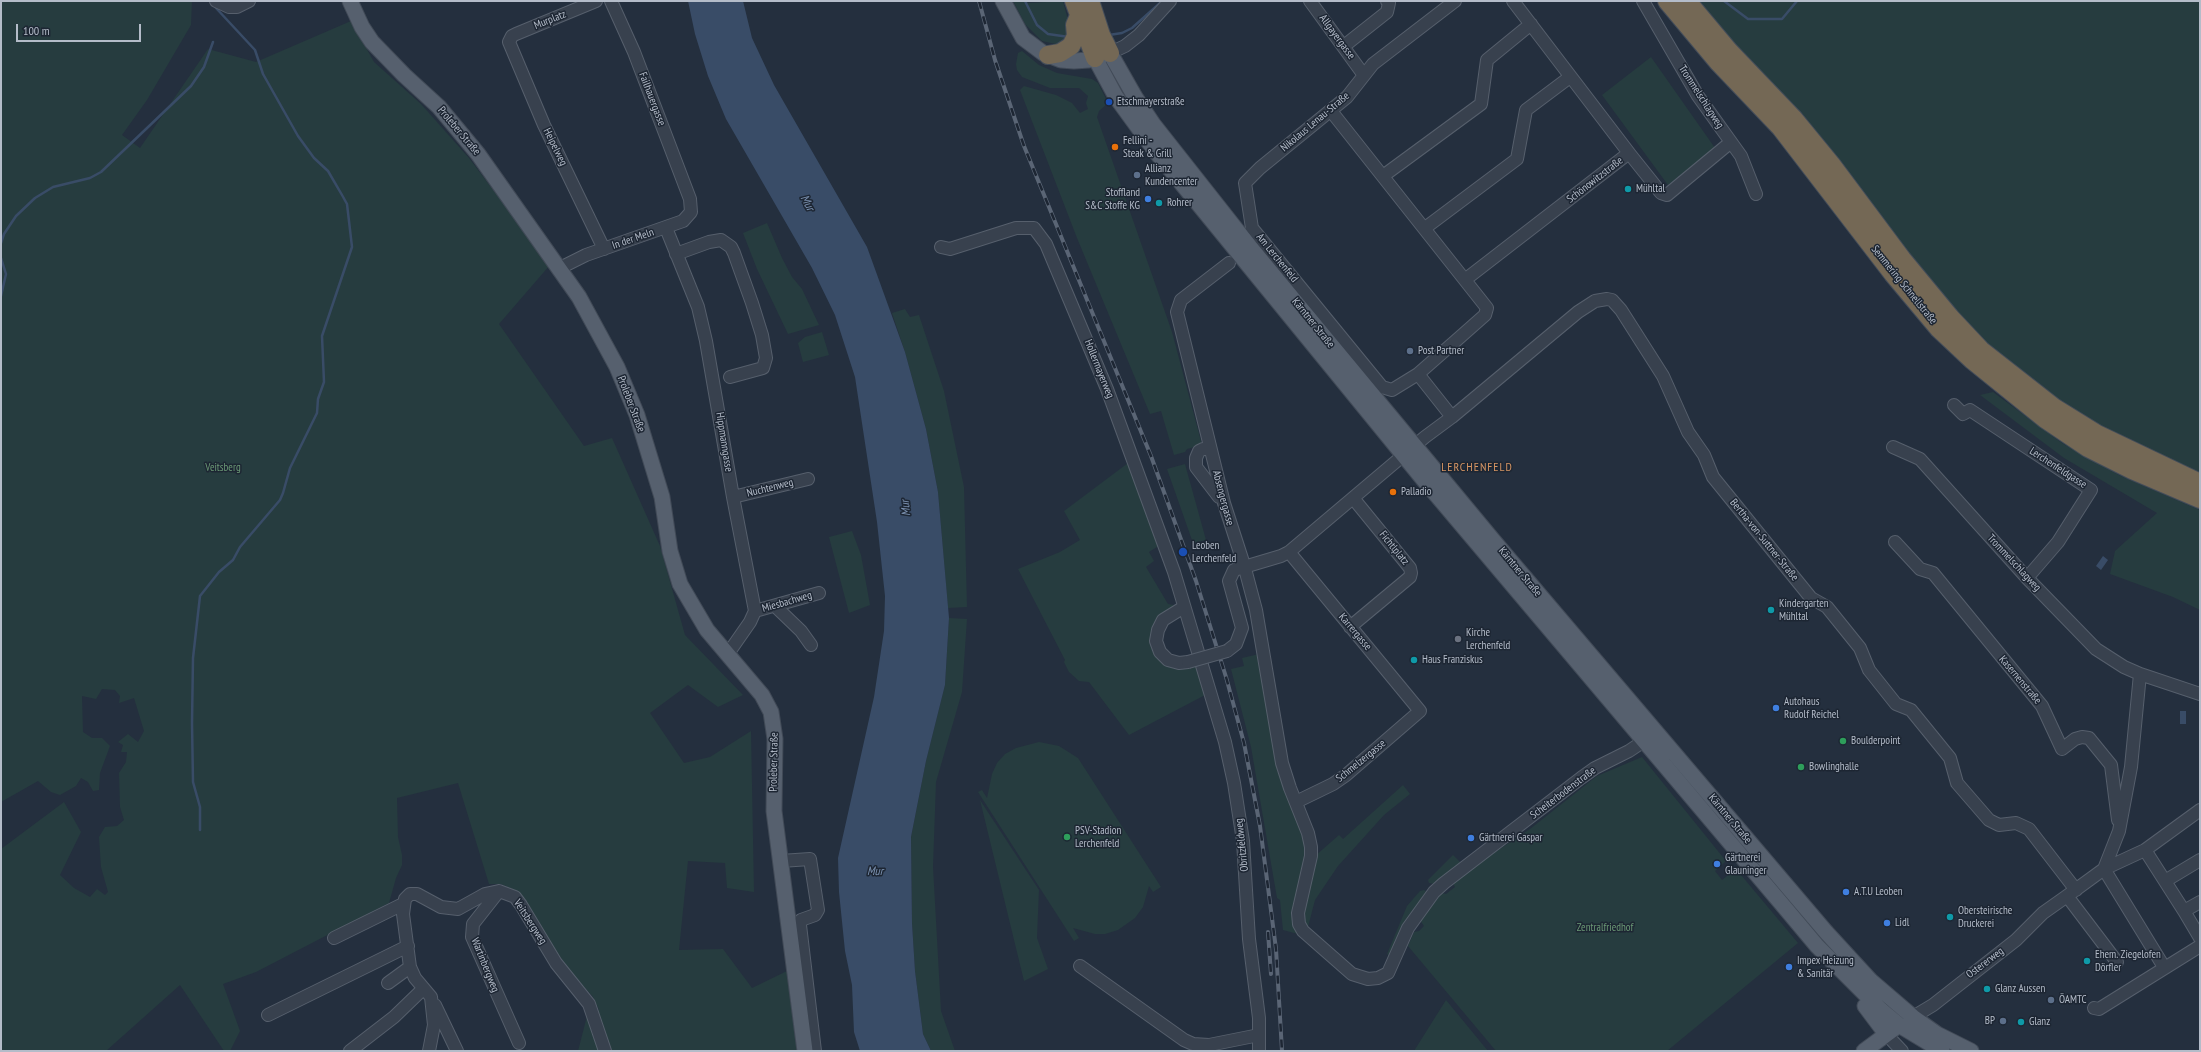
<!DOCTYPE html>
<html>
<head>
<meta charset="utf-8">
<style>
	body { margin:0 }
	#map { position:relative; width:2201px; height:1052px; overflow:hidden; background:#242f3e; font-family:"PT Sans Narrow",sans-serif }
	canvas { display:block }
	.frame { position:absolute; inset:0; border:2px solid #b4bcc9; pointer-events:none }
	.scale { position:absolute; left:16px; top:24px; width:125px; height:18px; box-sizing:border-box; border:2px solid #b4bcc9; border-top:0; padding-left:5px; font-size:12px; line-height:14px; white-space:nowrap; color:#b4bcc9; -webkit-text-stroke:3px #1d2633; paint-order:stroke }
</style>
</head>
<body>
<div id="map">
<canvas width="2201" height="1052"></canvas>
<div class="frame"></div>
<div class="scale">100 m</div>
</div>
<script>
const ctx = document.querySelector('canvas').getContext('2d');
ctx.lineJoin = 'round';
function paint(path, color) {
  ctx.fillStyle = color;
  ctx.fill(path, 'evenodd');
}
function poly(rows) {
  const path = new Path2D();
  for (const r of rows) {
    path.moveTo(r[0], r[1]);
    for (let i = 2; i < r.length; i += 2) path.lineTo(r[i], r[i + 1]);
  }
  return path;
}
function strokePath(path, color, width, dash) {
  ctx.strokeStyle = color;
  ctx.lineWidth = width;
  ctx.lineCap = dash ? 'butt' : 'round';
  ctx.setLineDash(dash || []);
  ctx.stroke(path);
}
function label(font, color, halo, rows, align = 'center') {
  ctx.font = font + ' "PT Sans Narrow",sans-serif';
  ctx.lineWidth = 3;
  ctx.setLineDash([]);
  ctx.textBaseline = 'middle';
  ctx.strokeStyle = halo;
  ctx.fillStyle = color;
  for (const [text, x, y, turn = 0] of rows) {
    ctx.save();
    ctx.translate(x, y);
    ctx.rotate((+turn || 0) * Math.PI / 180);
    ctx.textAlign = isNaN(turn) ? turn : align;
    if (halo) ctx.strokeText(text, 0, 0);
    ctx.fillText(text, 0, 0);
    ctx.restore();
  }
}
paint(poly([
	[1,1,192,1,191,25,147,100,122,135,140,148,208,49,256,62,351,21,374,62,421,104,469,158,550,265,499,324,584,446,612,438,660,546,685,635,743,695,718,707,688,685,650,713,684,763,710,757,751,731,754,892,727,888,725,863,688,861,679,950,723,949,752,988,787,971,797,1051,578,1051,587,1016,599,1010,593,997,571,972,548,940,540,924,512,889,501,884,489,884,458,783,397,798,398,837,402,855,402,865,396,878,389,903,256,972,223,984,240,1031,230,1051,224,1051,180,985,106,1051,1,1051,1,849,64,802,81,832,60,875,74,888,90,897,97,889,105,895,108,892,101,867,99,837,105,827,117,826,124,820,120,807,119,773,126,762,127,752,121,752,123,745,118,742,128,734,138,742,144,731,134,698,119,703,120,696,115,690,102,689,96,699,82,696,83,732,92,738,102,738,110,746,100,773,99,790,93,791,88,782,81,778,76,786,60,795,51,792,38,781,1,802],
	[1013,1,1027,1,1028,3,1063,1,1071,32,1060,45,1042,41,1025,24],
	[1694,1,2200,1,2200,474,2079,417,1987,345,1956,311],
	[1022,51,1039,65,1057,73,1092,79,1098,83,1108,103,1099,111,1097,117,1172,332,1202,445,1187,449,1185,452,1174,455,1161,411,1150,414,1077,238,1020,90,1024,86,1056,95,1072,103,1080,113,1088,109,1086,103,1088,96,1079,88,1050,88,1022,77,1017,70,1016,64,1018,53],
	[1651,57,1715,148,1668,185,1602,95],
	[767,223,782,258,792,277,802,289,819,325,788,334,757,269,743,233],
	[905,309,910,317,919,315,944,391,964,487,967,607,948,608,938,492,926,429,905,352,892,313],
	[822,332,829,355,803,362,798,343,805,337],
	[1993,392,2062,443,2119,475,2200,510,2200,610,2173,597,2110,574,2115,551,2157,513,2064,458,1980,395],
	[1132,460,1160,545,1149,552,1154,561,1146,567,1168,604,1174,605,1173,609,1153,633,1179,668,1197,666,1207,694,1129,735,1089,682,1079,681,1069,672,1064,662,1065,660,1018,569,1060,552,1080,540,1064,511],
	[1185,464,1206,540,1193,543,1167,469],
	[852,531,861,555,870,605,849,613,829,537],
	[949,618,967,619,962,692,936,782,933,867,941,1011,955,1051,931,1051,923,1034,915,971,912,923,911,837,926,761,945,685],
	[1259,654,1309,844,1295,915,1298,934,1283,930,1280,900,1277,898,1251,747,1231,669,1244,666,1242,658],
	[1039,742,1059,746,1078,758,1161,887,1153,892,1149,886,1143,907,1135,918,1118,930,1105,934,1095,934,1073,928,1079,938,1074,941,978,792,982,790,987,798,992,774,997,763,1005,754,1016,748],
	[1642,757,1726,861,1715,871,1722,880,1736,869,1798,943,1667,1051,1496,1051,1408,946,1414,932,1419,931,1424,926,1420,920,1442,893,1446,894,1455,887,1453,883,1486,858,1530,829,1597,776],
	[1403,785,1410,794,1384,815,1338,866,1315,900,1308,927,1319,940,1305,930,1302,910,1315,856,1339,835,1343,839],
	[980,800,1039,890,1037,938,1048,969,1024,981],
	[1453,855,1461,863,1435,884,1429,883,1428,880],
	[1424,890,1427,892,1391,956,1387,954,1407,906,1420,891],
	[1446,1000,1488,1051,1414,1051]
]), '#263c3f');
paint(poly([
	[688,1,743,1,752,38,774,85,867,247,905,352,926,429,938,492,949,618,945,685,926,761,911,837,912,923,915,971,923,1034,931,1051,860,1051,854,1032,852,985,845,951,839,892,838,858,874,697,884,631,885,596,877,522,855,377,835,315,812,268,726,119,708,76,695,34],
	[2103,556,2108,560,2101,570,2096,566],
	[2180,711,2186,711,2186,724,2180,724]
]), '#394c67');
strokePath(poly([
	[1025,1,1037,25,1048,34,1069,37],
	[1724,1,1748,19,1782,19,1797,1],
	[1109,35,1122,33,1132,28,1160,3],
	[1,243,4,234,16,216,35,198,53,187,90,178,101,172,191,86,204,67,213,42],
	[1,258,6,274,1,296],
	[200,830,200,807,193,782,192,723,193,658,200,596,219,572,233,560,240,547,280,500,283,493,290,468,317,413,318,399,324,382,322,336,352,247,347,204,342,195,328,171,314,158,298,136,263,74,255,50,216,8]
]), '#394c67', 2.5);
const minor = poly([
	[216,1,229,7,237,7,249,1],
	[596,1,516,34,512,36,509,42,544,125,604,249],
	[1310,1,1363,74],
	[1643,1,1698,96,1741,156,1756,194],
	[1344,46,1387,12,1389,3,1387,1],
	[1110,53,1125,46,1139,35,1170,1],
	[1331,111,1487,308,1485,315,1459,338,1418,374,1392,390,1382,387,1252,228,1245,183,1260,168,1347,97,1373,64,1455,1],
	[1629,153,1661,193,1667,195,1731,142],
	[1383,176,1481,104,1487,60,1531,24],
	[666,228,698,307,706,341,733,497,755,611,750,622,727,655],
	[1425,228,1517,159,1526,110,1570,77],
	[941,247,950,249,1016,228,1034,228,1046,244,1107,389,1174,572,1225,742,1234,783,1243,841,1249,939,1259,1018,1259,1051],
	[676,254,709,242,721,240,731,247,734,253,752,303,762,335,766,358,763,368,730,377],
	[1229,263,1181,300,1177,312,1224,503,1244,565,1256,610,1282,763,1290,788,1308,833,1311,847,1311,856,1298,913,1299,924,1303,931,1352,974,1368,979,1378,978,1388,973,1408,928,1434,892,1444,883,1581,778,1595,768,1629,751,1650,737],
	[560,268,586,255,683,221,691,212,690,199,634,52,611,1],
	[1466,279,1629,153,1513,1],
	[1418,374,1452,417],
	[1954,405,1963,414,1970,410,2091,490,2058,542,2027,578],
	[1893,447,1920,459,2027,578,2096,649,2124,667,2140,674,2131,767,2119,831,2104,869,2164,967],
	[1210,449,1203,449,1199,451,1196,458,1196,467,1219,497],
	[733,497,808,479],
	[1895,542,1920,569,1933,573,2042,706,2062,749,2075,739,2082,737,2089,738,2111,765,2118,820],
	[1289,552,1420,711,1346,775,1333,784,1296,802],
	[775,606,801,631,811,645],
	[1184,607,1163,620,1158,630,1156,641,1160,652,1168,660,1179,663,1188,662],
	[755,611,819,593],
	[1350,627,1410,577,1411,573,1410,568,1353,498],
	[1227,651,1236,644,1242,628,1229,581,1234,570,1281,556,1289,552,1425,437,1452,417,1578,312,1595,301,1607,299,1612,300,1621,310,1663,376,1688,432,1704,455,1713,477,1811,598,1827,607,1860,648,1869,670,1896,704,1911,710,1950,758,1957,783,1989,820,1999,825,2016,823,2029,829,2076,890],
	[2140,674,2200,694],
	[2145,850,2184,911,2200,902],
	[781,861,810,859,818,910,815,915,801,920,800,925,815,1051],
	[2165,881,2200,860],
	[499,891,473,924,472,937,519,1043],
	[2067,896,2117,962],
	[2184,911,2200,938],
	[334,938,403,904],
	[1080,966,1184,1040,1193,1044,1209,1045,1259,1035],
	[388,983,410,967],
	[435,1005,457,1051],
	[2094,1008,2099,1009,2200,946],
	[268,1015,408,946],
	[1913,1017,1933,1005,2016,940,2043,913,2067,896,2104,869,2145,850,2200,810],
	[1886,1034,1902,1051],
	[350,1051,394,1017,423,989],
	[429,1051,434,1025,431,997,415,978,410,967,403,914,405,899,410,894,417,894,441,907,458,909,485,894,499,891,515,897,521,905,556,963,589,1004,605,1051]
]);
const major = poly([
	[350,1,362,27,372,42,404,75,439,107,478,154,579,297,617,367,637,415,662,497,670,551,680,584,707,630,762,695,771,712,775,739,774,811,805,1051],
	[1003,1,1023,38,1043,53,1061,60,1074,61,1089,60,1110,53,1135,97,1153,124,1250,247,1492,539,1826,932,1871,981,1913,1017,1937,1034,1971,1051],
	[1095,58,1116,97,1156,152,1423,479,1786,909,1817,946,1881,1010,1899,1025,1942,1051],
	[1865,1006,1886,1034],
	[1864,1051,1895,1028]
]);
const highway = poly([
	[1074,1,1095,58],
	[1090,1,1101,35,1110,53],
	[1667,1,1718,62,1780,127,1893,274,1939,329,1972,360,2045,419,2088,448,2132,470,2200,499],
	[1687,1,1729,51,1794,119,1831,164,1902,259,1950,317,1981,350,2055,408,2097,434,2200,483],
	[1048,55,1060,53,1071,46,1076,36,1075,25,1078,18]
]);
strokePath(minor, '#565f6c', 14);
strokePath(major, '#414a57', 17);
strokePath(highway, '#434c59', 20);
strokePath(minor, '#38414e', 12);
strokePath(major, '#56606e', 15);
strokePath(highway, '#746855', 18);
const rail = poly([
	[979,1,995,60,1024,146,1151,456,1196,581,1226,677,1244,743,1260,826,1276,949,1282,1051],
	[1268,932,1271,974]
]);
strokePath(rail, '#5a6575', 4);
strokePath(rail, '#1d2633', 2.5, [8]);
const minorBridge = poly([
	[1188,662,1227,651]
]);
strokePath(minorBridge, '#565f6c', 14, []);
strokePath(minorBridge, '#38414e', 12);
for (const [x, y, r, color] of [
	[1109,102,4,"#1a4fb4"],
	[1115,147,4,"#e8710a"],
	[1137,175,4,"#5c6f8a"],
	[1628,189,4,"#0f9aa8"],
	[1148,199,4,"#3f7fe0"],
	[1159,203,4,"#0f9aa8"],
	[1410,351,4,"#5c6f8a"],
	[1393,492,4,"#e8710a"],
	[1183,552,5,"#1a4fb4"],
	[1771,610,4,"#0f9aa8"],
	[1458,639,4,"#6b7280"],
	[1414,660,4,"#0f9aa8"],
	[1776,708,4,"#3f7fe0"],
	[1843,741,4,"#2e9e5b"],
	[1801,767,4,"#2e9e5b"],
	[1067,837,4,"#2e9e5b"],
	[1471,838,4,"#3f7fe0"],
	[1717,864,4,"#3f7fe0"],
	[1846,892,4,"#3f7fe0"],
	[1950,917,4,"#0f9aa8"],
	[1887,923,4,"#3f7fe0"],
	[2087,961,4,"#0f9aa8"],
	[1789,967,4,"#3f7fe0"],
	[1987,989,4,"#0f9aa8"],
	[2051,1000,4,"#5c6f8a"],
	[2003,1021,4,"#5c6f8a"],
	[2021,1022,4,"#0f9aa8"]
]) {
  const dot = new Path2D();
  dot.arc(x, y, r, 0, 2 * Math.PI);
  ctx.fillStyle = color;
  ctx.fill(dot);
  strokePath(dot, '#1d2633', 1.5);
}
label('11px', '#b4bcc9', '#1d2633', [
	["Murplatz",550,20,-22],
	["Allgayergasse",1337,37,54],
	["Trommelschlagweg",1701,97,57],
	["Failhauergasse",652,99,69],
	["Nikolaus Lenau-Straße",1315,122,-40],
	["Proleber Straße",459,131,50],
	["Heipelweg",555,147,64],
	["Schönowitzstraße",1595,180,-38],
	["In der Meln",633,239,-19],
	["Am Lerchenfeld",1277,258,51],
	["Semmering Schnellstraße",1904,285,51],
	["Kärntner Straße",1313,323,51],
	["Hollermayerweg",1099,369,68],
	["Proleber Straße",631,404,69],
	["Hippmanngasse",724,442,81],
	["Lerchenfeldgasse",2058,468,33],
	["Nuchtenweg",770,488,-14],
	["Absengergasse",1223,498,75],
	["Bertha-von-Suttner-Straße",1764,540,51],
	["Fichtlplatz",1394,548,51],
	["Trommelschlagweg",2014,563,47],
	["Kärntner Straße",1520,572,50],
	["Miesbachweg",787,602,-16],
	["Karrergasse",1355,632,50],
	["Kasernenstraße",2020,680,50],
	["Schmelzergasse",1361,761,-39],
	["Proleber Straße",774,762,-89],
	["Scheiterbodenstraße",1563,793,-37],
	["Kärntner Straße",1730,819,50],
	["Obritzfeldweg",1242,845,-96],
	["Veitsbergweg",530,922,57],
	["Ostererweg",1985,963,-37],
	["Wartinbergweg",485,965,68]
]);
label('11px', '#b4bcc9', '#1d2633', [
	["Etschmayerstraße",1117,102],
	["Fellini -",1123,141],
	["Steak & Grill",1123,154],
	["Allianz",1145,169],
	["Kundencenter",1145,182],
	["Mühltal",1636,189],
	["Stoffland",1140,193,"right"],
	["S&C Stoffe KG",1140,206,"right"],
	["Rohrer",1167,203],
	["Post Partner",1418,351],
	["Palladio",1401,492],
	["Leoben",1192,546],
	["Lerchenfeld",1192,559],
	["Kindergarten",1779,604],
	["Mühltal",1779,617],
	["Kirche",1466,633],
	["Lerchenfeld",1466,646],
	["Haus Franziskus",1422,660],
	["Autohaus",1784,702],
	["Rudolf Reichel",1784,715],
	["Boulderpoint",1851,741],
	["Bowlinghalle",1809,767],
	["PSV-Stadion",1075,831],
	["Lerchenfeld",1075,844],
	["Gärtnerei Gaspar",1479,838],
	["Gärtnerei",1725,858],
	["Glauninger",1725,871],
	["A.T.U Leoben",1854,892],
	["Obersteirische",1958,911],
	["Druckerei",1958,924],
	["Lidl",1895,923],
	["Ehem. Ziegelofen",2095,955],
	["Dörfler",2095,968],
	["Impex Heizung",1797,961],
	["& Sanitär",1797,974],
	["Glanz Aussen",1995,989],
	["ÖAMTC",2059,1000],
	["BP",1995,1021,"right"],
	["Glanz",2029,1022]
], 'left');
label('11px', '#6b9a76', '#1d2633', [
	["Veitsberg",223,468],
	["Zentralfriedhof",1605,928]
]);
label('italic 12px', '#7c92b1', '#1d2633', [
	["Mur",807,203,62],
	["Mur",906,508,-96],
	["Mur",875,872]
]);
ctx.letterSpacing = '1px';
label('12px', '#d59563', '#1d2633', [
	["LERCHENFELD",1477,468]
]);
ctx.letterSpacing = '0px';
</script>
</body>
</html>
